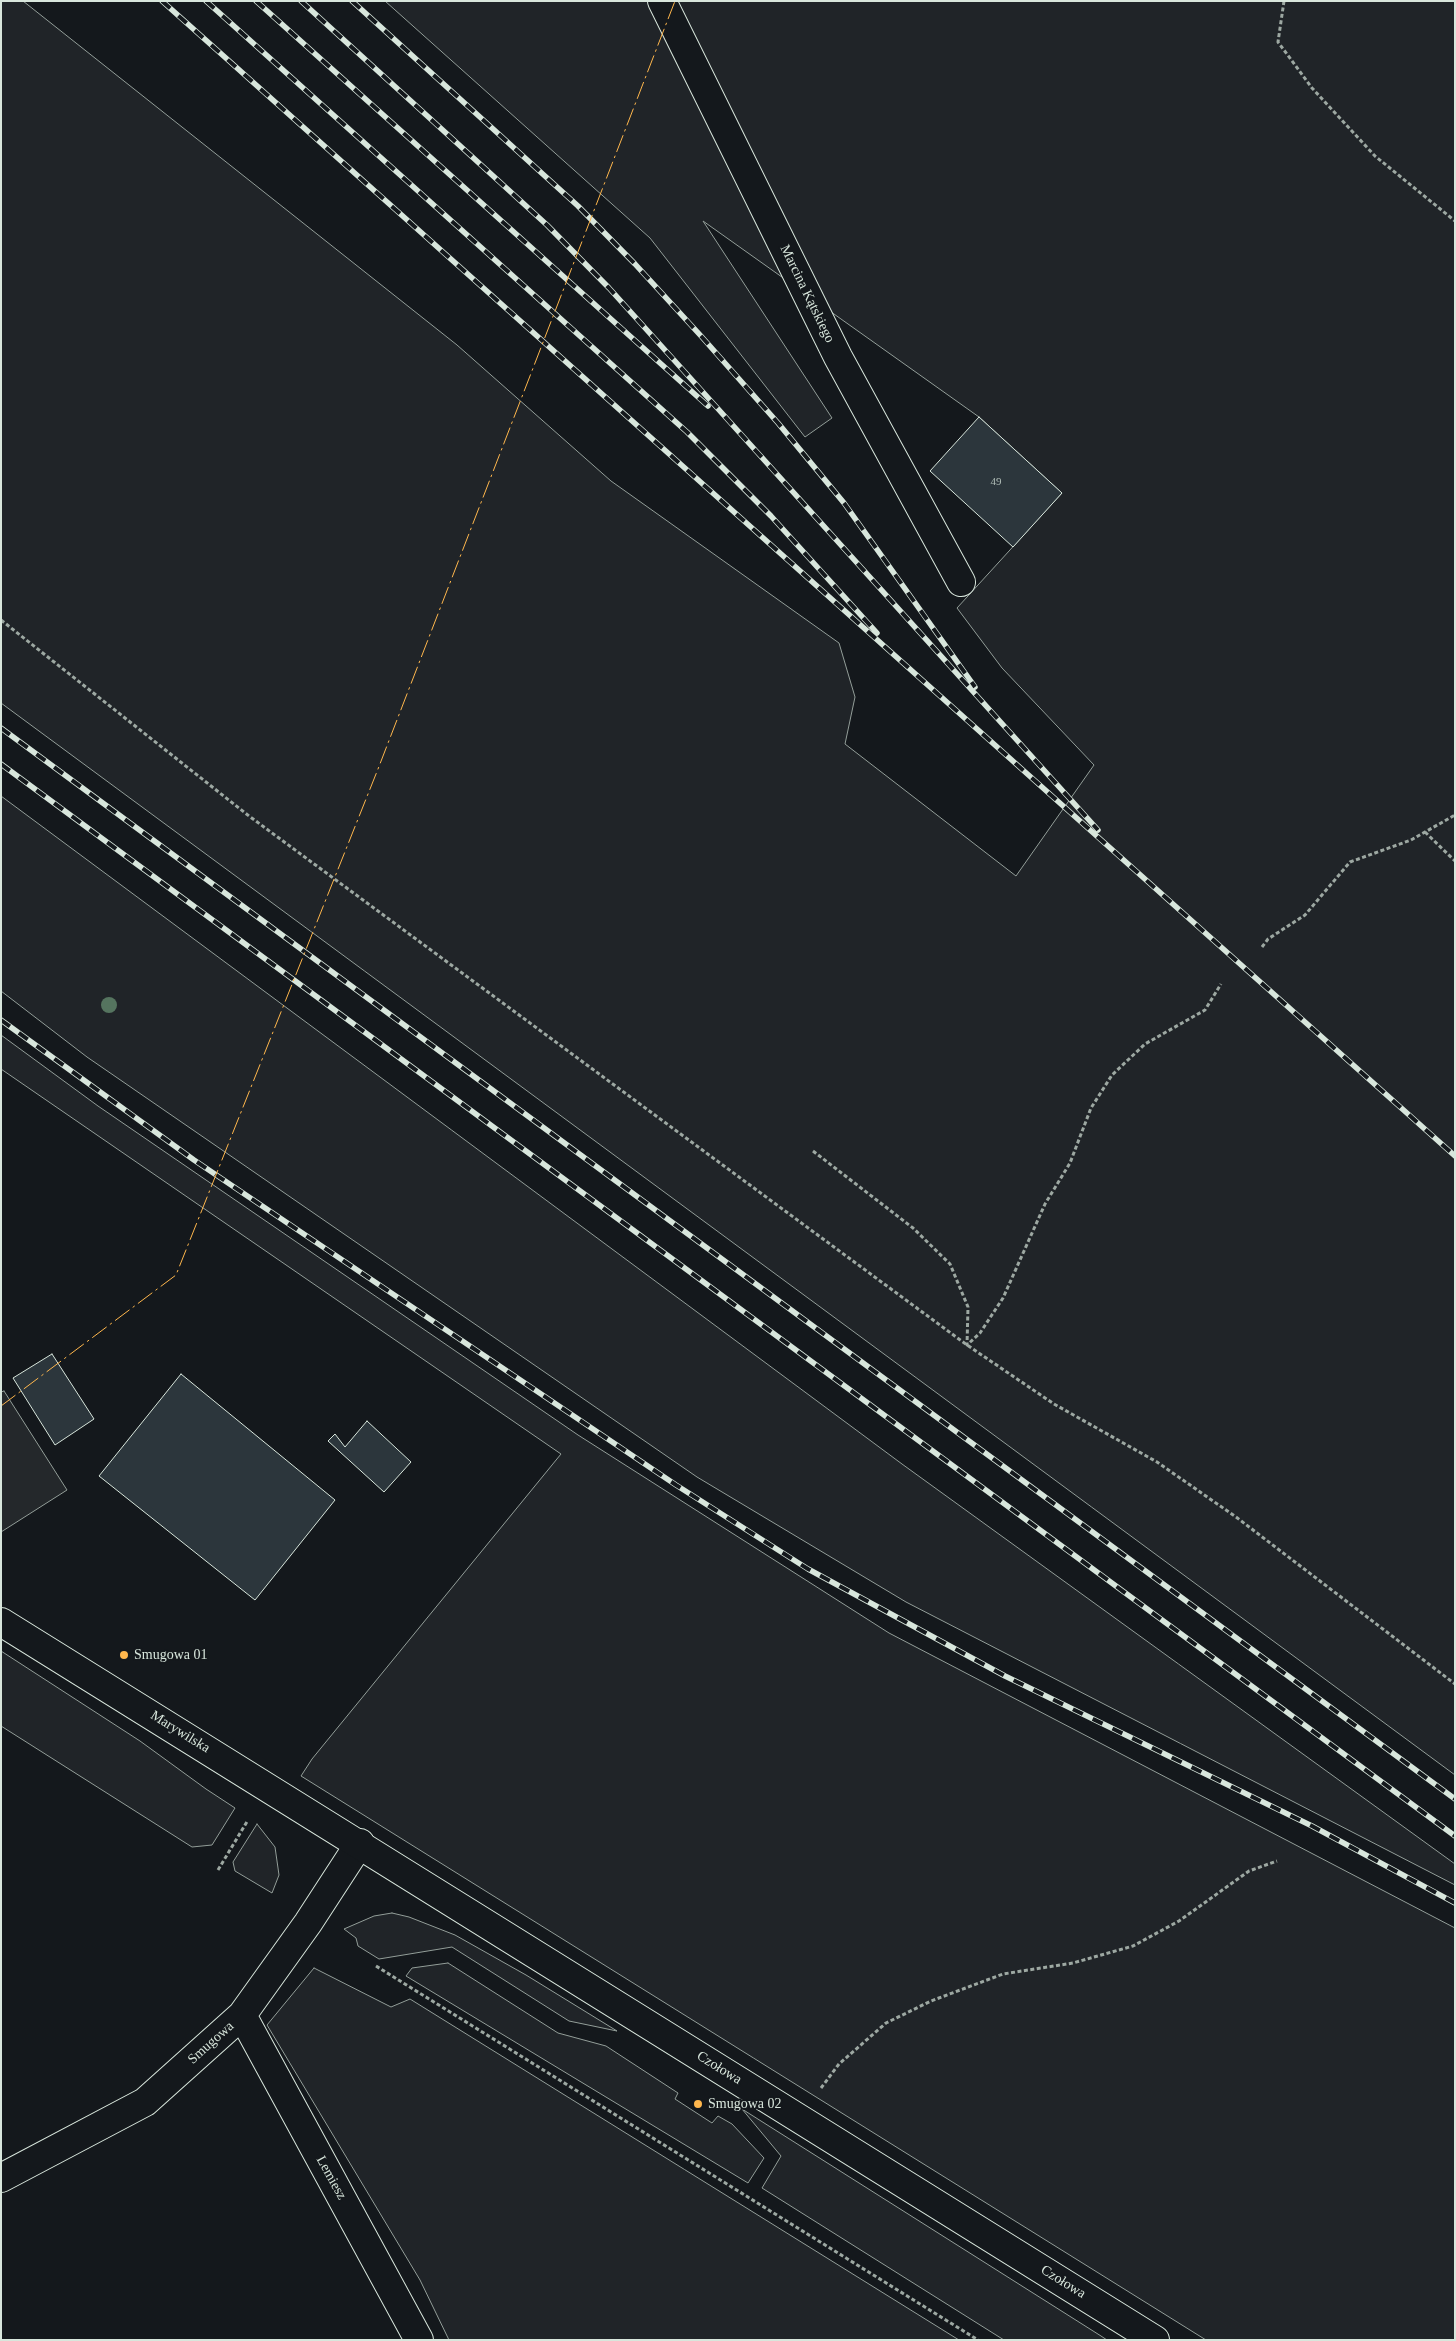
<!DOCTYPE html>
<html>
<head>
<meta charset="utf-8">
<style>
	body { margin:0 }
	#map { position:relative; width:1456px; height:2341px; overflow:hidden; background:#14181c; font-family:"Times New Roman",serif }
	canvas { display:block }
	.frame { position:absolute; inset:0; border:2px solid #d8e6dc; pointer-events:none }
</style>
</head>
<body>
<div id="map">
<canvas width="1456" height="2341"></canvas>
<div class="frame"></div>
</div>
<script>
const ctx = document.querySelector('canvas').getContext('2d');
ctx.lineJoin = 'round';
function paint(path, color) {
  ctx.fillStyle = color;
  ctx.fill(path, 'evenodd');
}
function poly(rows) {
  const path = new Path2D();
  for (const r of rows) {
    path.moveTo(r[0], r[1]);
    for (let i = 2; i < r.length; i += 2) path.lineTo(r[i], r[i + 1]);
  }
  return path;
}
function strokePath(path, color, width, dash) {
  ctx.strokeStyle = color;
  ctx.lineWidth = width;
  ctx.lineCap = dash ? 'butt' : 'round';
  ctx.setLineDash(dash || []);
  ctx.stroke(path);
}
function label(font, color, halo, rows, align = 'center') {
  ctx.font = font + ' "Times New Roman",serif';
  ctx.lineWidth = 4;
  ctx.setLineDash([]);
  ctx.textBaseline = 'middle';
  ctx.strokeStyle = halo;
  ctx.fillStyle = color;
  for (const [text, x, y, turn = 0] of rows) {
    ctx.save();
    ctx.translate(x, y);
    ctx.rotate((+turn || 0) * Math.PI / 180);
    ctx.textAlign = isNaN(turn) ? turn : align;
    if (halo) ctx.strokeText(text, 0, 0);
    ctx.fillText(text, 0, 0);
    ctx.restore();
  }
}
const green = poly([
	[1,1,23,1,457,345,611,481,839,643,855,697,845,744,1016,876,1094,765,1002,668,957,608,1062,493,979,417,703,221,832,418,805,437,650,238,385,1,1455,1,1455,1775,1,703,1,1],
	[1,796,902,1464,1455,1864,1455,1885,906,1602,697,1477,87,1057,1,991,1,796],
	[1,1035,98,1106,578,1435,889,1633,1455,1928,1455,2340,1206,2340,301,1776,312,1759,561,1454,1,1069,1,1035],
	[1,1651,140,1741,206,1789,235,1808,212,1845,192,1847,1,1726,1,1651],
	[257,1824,275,1847,279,1875,272,1893,235,1871,233,1862,257,1824],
	[392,1913,409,1917,455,1935,526,1975,617,2031,569,2021,452,1947,379,1959,358,1946,356,1938,344,1929,374,1916,392,1913],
	[448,1963,558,2033,606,2046,678,2093,675,2099,712,2123,718,2116,732,2124,764,2158,748,2183,406,1976,412,1968,448,1963],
	[314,1968,391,2007,410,1999,959,2340,449,2340,420,2280,267,2025,314,1968],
	[742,2109,1101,2336,1107,2340,1004,2340,762,2188,781,2156,742,2109]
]);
paint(green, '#202428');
strokePath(green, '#939e99', 1);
const parking = poly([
	[4,1391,67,1490,1,1532,1,1392,4,1391]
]);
paint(parking, '#24282b');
strokePath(parking, '#939e99', 1);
const building = poly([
	[979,417,1062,493,1013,547,930,471,979,417],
	[52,1354,94,1419,55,1445,13,1378,52,1354],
	[181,1374,335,1500,255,1600,99,1476,181,1374],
	[367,1421,411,1462,384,1492,328,1441,335,1434,345,1447,367,1421]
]);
paint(building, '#2c363c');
strokePath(building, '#d8e6dc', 1);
const street = poly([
	[662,1,838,357,961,582],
	[242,2015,419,2340],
	[1,2178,145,2102,242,2015,308,1923,360,1843]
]);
const secondary = poly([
	[1,1622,1155,2340]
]);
strokePath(street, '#d8e6dc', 30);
strokePath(secondary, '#d8e6dc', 30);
strokePath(poly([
	[1284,1,1278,42,1312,88,1375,156,1455,221],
	[1,620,249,816,967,1345,1054,1404,1157,1462,1236,1517,1455,1684],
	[1425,832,1455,861],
	[1262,947,1268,939,1305,915,1350,862,1411,840,1455,815],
	[813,1151,913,1228,950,1264,968,1307,967,1345,980,1333,1003,1298,1045,1204,1070,1163,1091,1108,1112,1075,1145,1044,1205,1010,1221,984],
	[218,1870,248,1820],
	[376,1966,978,2340],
	[821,2088,839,2064,886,2023,931,2001,1003,1974,1073,1963,1133,1946,1179,1921,1249,1871,1277,1861]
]), '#9da8a2', 3, [4, 2.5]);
strokePath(street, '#14181c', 28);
strokePath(secondary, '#14181c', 28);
const rail = poly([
	[162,1,1455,1156],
	[206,1,687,432,771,516,877,633],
	[256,1,708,406],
	[301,1,547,225,609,288,1098,830],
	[352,1,578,206,635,264,701,336,778,423,844,503,975,687],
	[1,728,1455,1799],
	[1,764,1455,1836],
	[1,1020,194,1160,676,1485,808,1569,1005,1676,1312,1826,1455,1903]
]);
strokePath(rail, '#d8e6dc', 5.5);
strokePath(rail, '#14181c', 4, [11]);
strokePath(poly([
	[1,1406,176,1275,378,769,675,1]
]), '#ffb74d', 1, [18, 4, 2.5, 4]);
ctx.fillStyle = '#55745f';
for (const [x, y] of [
	[109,1005]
]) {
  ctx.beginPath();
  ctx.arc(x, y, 8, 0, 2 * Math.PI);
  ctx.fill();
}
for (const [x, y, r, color] of [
	[124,1655,5,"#ffb74d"],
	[698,2104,5,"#ffb74d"]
]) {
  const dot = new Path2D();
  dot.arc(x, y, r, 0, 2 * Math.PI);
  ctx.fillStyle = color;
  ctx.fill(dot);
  strokePath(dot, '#14181c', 2);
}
label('11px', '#adbab4', null, [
	["49",996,482]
]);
label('14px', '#d8e6dc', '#14181c', [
	["Marcina Kątskiego",807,294,64],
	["Marywilska",180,1732,32],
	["Smugowa",211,2043,-42],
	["Czołowa",719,2068,32],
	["Lemiesz",331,2178,61],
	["Czołowa",1063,2282,32]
]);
label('14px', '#d8e6dc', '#14181c', [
	["Smugowa 01",134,1655],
	["Smugowa 02",708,2104]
], 'left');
</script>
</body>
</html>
